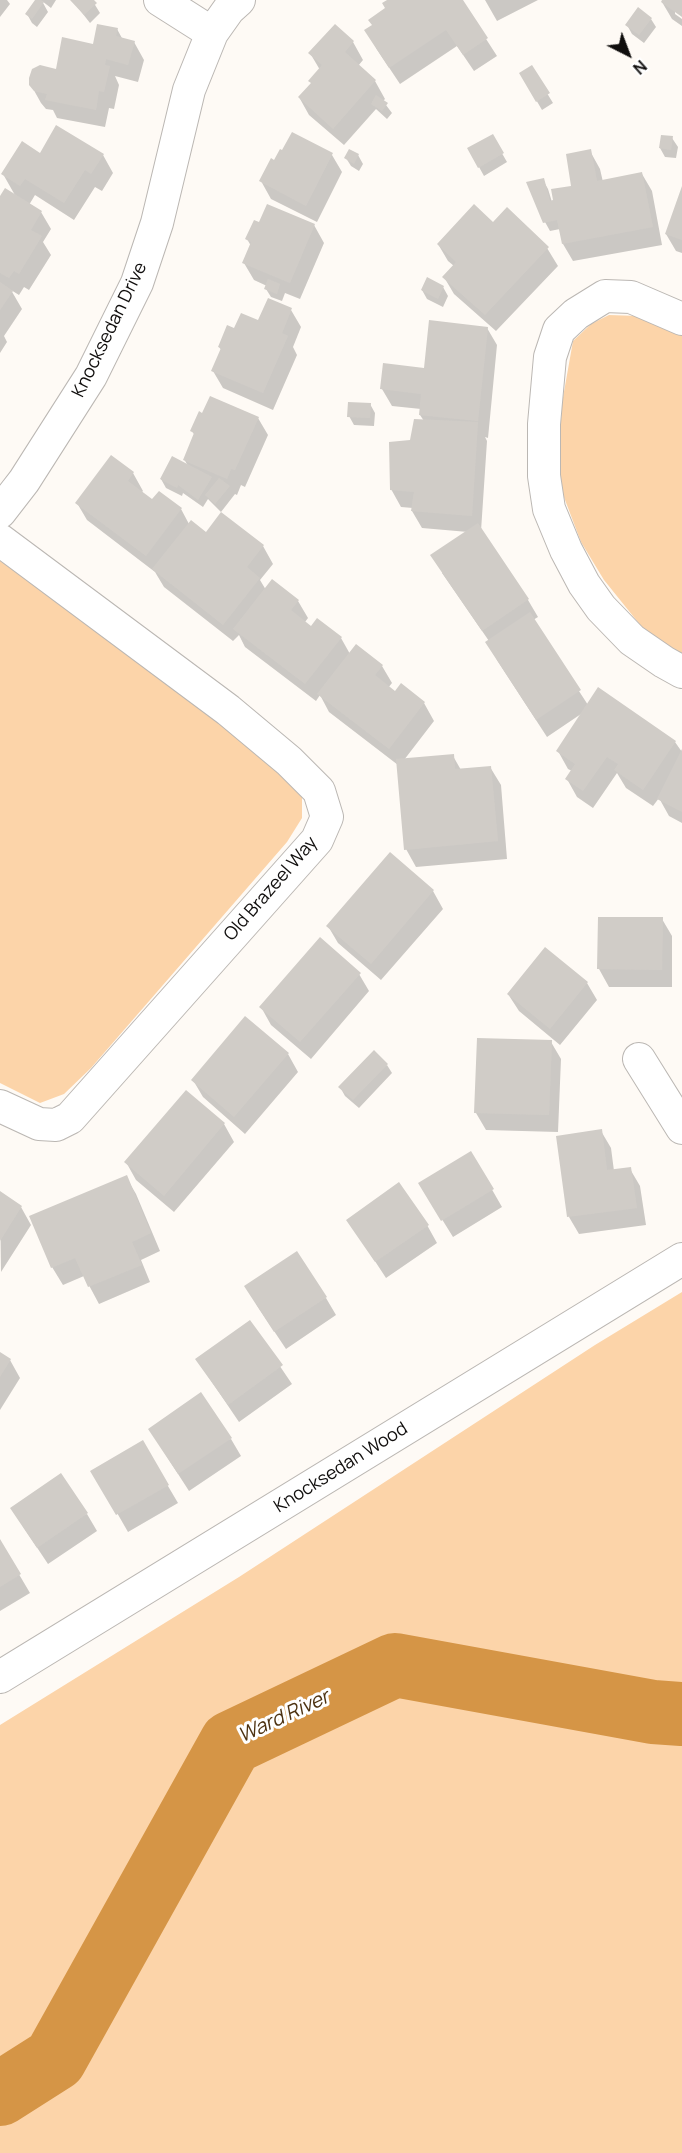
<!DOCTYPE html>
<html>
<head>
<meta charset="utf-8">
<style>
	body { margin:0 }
	#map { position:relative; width:682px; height:2153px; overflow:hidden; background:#fefaf5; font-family:Manrope,sans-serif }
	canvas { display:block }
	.north { position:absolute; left:598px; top:24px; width:60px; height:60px; -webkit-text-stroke:4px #fff; paint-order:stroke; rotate:138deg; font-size:16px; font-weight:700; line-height:24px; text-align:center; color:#100e0d }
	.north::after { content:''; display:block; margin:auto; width:21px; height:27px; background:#100e0d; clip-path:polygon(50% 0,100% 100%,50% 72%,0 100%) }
</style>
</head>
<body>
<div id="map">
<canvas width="682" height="2153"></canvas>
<div class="north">N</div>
</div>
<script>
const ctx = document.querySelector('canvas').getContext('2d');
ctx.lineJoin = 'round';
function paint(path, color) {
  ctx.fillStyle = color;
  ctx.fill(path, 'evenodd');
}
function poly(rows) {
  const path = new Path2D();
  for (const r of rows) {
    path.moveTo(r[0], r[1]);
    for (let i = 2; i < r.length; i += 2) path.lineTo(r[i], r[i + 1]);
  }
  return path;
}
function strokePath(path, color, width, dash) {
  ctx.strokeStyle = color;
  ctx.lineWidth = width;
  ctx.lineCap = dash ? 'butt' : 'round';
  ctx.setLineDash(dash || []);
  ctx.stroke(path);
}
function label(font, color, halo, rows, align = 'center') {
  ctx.font = font + ' Manrope,sans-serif';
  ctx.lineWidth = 6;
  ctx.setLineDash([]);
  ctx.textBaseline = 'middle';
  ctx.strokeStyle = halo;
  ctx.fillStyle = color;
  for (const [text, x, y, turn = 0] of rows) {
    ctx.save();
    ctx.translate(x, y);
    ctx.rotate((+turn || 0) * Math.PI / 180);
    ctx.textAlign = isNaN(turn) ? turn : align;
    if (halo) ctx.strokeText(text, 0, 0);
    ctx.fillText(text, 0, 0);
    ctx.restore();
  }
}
paint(poly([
	[609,315,638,316,682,335,682,658,641,626,604,580,581,542,562,492,559,455,562,403,573,341,591,324],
	[0,560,5,560,285,770,302,797,302,818,287,842,91,1068,64,1094,40,1103,0,1083],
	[682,1292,682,2153,0,2153,0,1725,239,1577,595,1345]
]), '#fcd4a9');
paint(poly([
	[0,0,7,0,10,4,0,17],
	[37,0,56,0,51,8,42,1,48,12,37,27,32,23,27,14],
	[72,0,92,0,100,13,90,23],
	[390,0,461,0,497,56,474,71,457,46,400,84,376,48,373,26,387,8],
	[485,0,538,0,497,21],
	[664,0,682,0,682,16,675,10,675,14,682,19,682,26,672,19,662,2],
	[651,19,656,27,644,43,632,34,627,25],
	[335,26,353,42,363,60,358,66,375,81,385,99,383,101,392,113,387,119,376,109,344,145,309,115,299,97,312,84,320,70,310,53],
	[117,29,123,40,134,42,144,60,138,82,115,76,119,85,114,109,109,108,105,127,57,118,53,110,46,109,41,103,31,85,57,71],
	[531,67,553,103,542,110,521,74],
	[292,134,332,155,342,172,317,222,271,199,261,181,283,152],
	[492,136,507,162,484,176,469,149],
	[672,138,678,147,676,158,665,157,660,148],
	[590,151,600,169,603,182,642,174,652,191,662,245,573,261,563,244,560,229,550,231,545,222,543,180,548,189,552,202,573,187],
	[40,155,103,155,113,173,102,191,95,187,74,220,35,195,29,205,41,212,51,229,43,242,51,255,29,290,24,287,19,295,11,290,22,309,4,336,7,342,0,353,0,199,16,197,3,174],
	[358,155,363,164,359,171,351,166,346,158],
	[682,189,682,253,676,251,666,234],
	[493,224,547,248,558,266,496,331,454,294,444,277,454,266,448,261,438,244],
	[314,225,324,243,300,299,285,293,282,301,271,297,266,289,267,286,254,280,244,263,251,246,247,239],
	[443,287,448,296,443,307,427,299,422,290],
	[291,310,301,327,293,347,297,355,273,410,223,388,213,371,222,351,219,347,235,330],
	[487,328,497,345,488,438,485,437,487,441,481,531,528,600,538,617,533,620,588,705,675,742,682,752,682,823,669,816,659,798,653,806,626,788,617,773,593,808,577,797,567,779,572,771,568,769,558,751,581,714,547,737,497,660,489,641,442,573,468,532,422,528,412,511,413,508,401,507,391,489,412,441,424,421,420,415,421,409,392,406,382,389,425,369],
	[370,404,375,413,374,426,354,425,349,416],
	[258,418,268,435,245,487,241,485,237,495,235,494,221,512,208,499,203,507,183,493,182,496,166,488,161,479,188,466,184,459,195,436,192,431],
	[111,457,133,473,143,491,141,493,152,501,181,509,189,524,206,534,263,546,273,564,260,580,266,590,298,601,308,618,305,622,312,628,341,638,350,654,382,666,392,683,388,688,395,693,401,685,424,703,434,721,404,760,453,756,461,770,490,767,501,785,507,859,416,867,406,849,398,765,329,712,320,695,316,701,245,647,239,635,233,641,164,587,155,572,87,520,77,503],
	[390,854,433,891,443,909,381,980,338,943,328,926],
	[599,918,662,919,672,936,672,987,609,987,599,969],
	[359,974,369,991,311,1059,271,1025,261,1007],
	[587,983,597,1000,560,1045,519,1011,508,994],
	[551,1042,561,1059,558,1132,486,1130,476,1113],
	[288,1054,298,1072,245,1134,203,1097,193,1080],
	[387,1065,392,1073,359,1108,345,1096,340,1087],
	[186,1092,224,1124,234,1142,174,1212,136,1180,126,1162],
	[601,1131,611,1148,614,1171,630,1169,640,1186,646,1225,579,1234,569,1217],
	[471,1153,502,1207,453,1237,430,1200],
	[126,1177,136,1194,160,1251,141,1260,150,1282,99,1304,84,1276,63,1285,52,1267,31,1217],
	[0,1194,21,1207,31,1225,1,1272],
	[348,1220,427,1225,437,1243,386,1278],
	[326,1298,336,1315,286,1349,256,1304],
	[250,1322,292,1384,239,1422,197,1360],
	[0,1354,10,1360,20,1378,0,1410],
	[231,1439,241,1456,189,1491,160,1446],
	[142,1442,178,1503,128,1532,93,1471],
	[87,1514,97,1531,48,1564,22,1525],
	[0,1542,30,1593,0,1611]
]), '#0003');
strokePath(poly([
	[0,2094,55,2059,231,1743,395,1665,653,1712,682,1714]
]), '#d59546', 64);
paint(poly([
	[35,0,41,0,44,2,32,19,25,14],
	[70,0,94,0,97,3,84,15],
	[387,0,463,0,488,38,463,55,446,30,389,68,364,30,372,25,368,20,385,8,382,3],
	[662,0,682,0,682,17,661,2],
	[638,7,652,18,639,35,625,25],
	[97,24,118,28,116,36,135,41,128,65,106,59,105,65,110,66,104,92,99,91,96,110,45,100,47,94,34,91,29,85,29,78,32,69,40,65,56,69,62,37,93,44],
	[335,24,354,41,345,52,376,80,333,129,298,97,311,83,308,81,322,65,308,53],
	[532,65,550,93,536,102,519,73],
	[376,95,388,103,382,111,371,104],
	[56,125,104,154,91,174,85,170,64,203,25,179,20,186,1,174,22,141,40,153],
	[292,132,333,153,306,206,259,181,271,158,274,160,280,149,282,150],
	[493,134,504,153,478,168,467,148],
	[661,135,673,136,671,150,659,148],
	[349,149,359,154,354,164,344,158],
	[591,149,597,181,642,172,653,227,562,244,557,220,543,223,526,182,544,178,550,201,553,200,551,189,571,186,566,154],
	[682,186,682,240,665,234],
	[5,188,42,211,31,230,42,236,19,274,14,271,9,278,0,273,0,196],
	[267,204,315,224,290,283,242,263,251,242,245,239,254,220,259,222],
	[474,204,493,222,507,207,549,247,485,315,442,277,456,262,437,244],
	[427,277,444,286,438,299,421,290],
	[268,279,280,284,277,294,264,289],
	[0,282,13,291,0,310],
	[268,298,292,308,282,333,288,336,263,393,211,371,221,348,218,347,227,325,234,328,241,313,258,320],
	[429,320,488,327,478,421,419,415,421,394,380,389,383,363,424,368],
	[210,396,259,417,235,470,231,469,227,479,183,460,194,433,190,431,199,411,202,413],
	[348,402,371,403,370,418,347,417],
	[414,419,478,422,472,516,411,511,414,492,390,490,389,442,410,440],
	[111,455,134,472,128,481,152,499,159,491,182,508,146,556,75,503],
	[172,456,212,477,198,500,178,485,177,488,160,479],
	[219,478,230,486,215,504,205,495],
	[221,512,264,545,247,567,260,578,223,625,152,569,191,520,206,532],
	[478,523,529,599,482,631,430,555],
	[272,579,299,600,291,610,311,626,317,618,342,637,305,684,233,629],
	[530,612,581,690,536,720,485,642],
	[356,644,383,665,375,675,395,691,401,683,425,702,389,749,317,694],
	[598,687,676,741,643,790,614,770,618,764,607,757,583,791,565,779,575,764,556,751],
	[682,749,682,812,657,799],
	[454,754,455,769,491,766,498,841,404,850,396,759],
	[390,852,434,890,371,964,326,926],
	[598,917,663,917,662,970,597,969],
	[320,937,361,973,300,1042,259,1007],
	[545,947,588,982,550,1029,507,994],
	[245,1016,289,1053,234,1117,191,1080],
	[477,1038,552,1040,549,1115,474,1113],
	[374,1050,388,1064,353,1100,338,1087],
	[186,1090,225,1123,164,1196,124,1162],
	[602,1129,607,1170,631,1167,637,1208,567,1217,556,1136],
	[471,1151,494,1189,441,1221,418,1183],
	[127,1175,151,1233,132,1242,142,1265,88,1287,75,1258,51,1268,29,1216],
	[399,1182,429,1225,375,1262,346,1220],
	[0,1191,22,1206,0,1241],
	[297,1251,327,1297,274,1332,244,1286],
	[250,1320,283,1365,228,1405,195,1359],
	[0,1352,11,1359,0,1377],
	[201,1392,232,1438,178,1474,148,1429],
	[143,1440,169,1485,116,1515,90,1471],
	[61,1473,88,1513,37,1548,10,1508],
	[0,1539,21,1574,0,1587]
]), '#d0ccc7');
const street = poly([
	[160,0,212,33],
	[682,319,631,297,605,296,576,314,559,330,550,357,544,424,544,476,549,509,566,550,584,584,601,608,632,640,664,662,682,672],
	[0,512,24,481,91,376,137,283,157,223,189,90,212,33,229,9,239,0],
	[0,540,228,710,289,761,319,791,327,817,317,840,70,1118,56,1125,39,1124,0,1106],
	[639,1059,682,1128],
	[0,1677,682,1259]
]);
strokePath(street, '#bbb7b3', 34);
strokePath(street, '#fff', 32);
label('18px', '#100e0d', '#fff', [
	["Knocksedan Drive",110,330,-64],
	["Old Brazeel Way",271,889,-49],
	["Knocksedan Wood",341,1468,-32]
]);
label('italic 20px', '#4e3312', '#fff', [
	["Ward River",284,1717,-25]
]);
</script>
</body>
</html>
